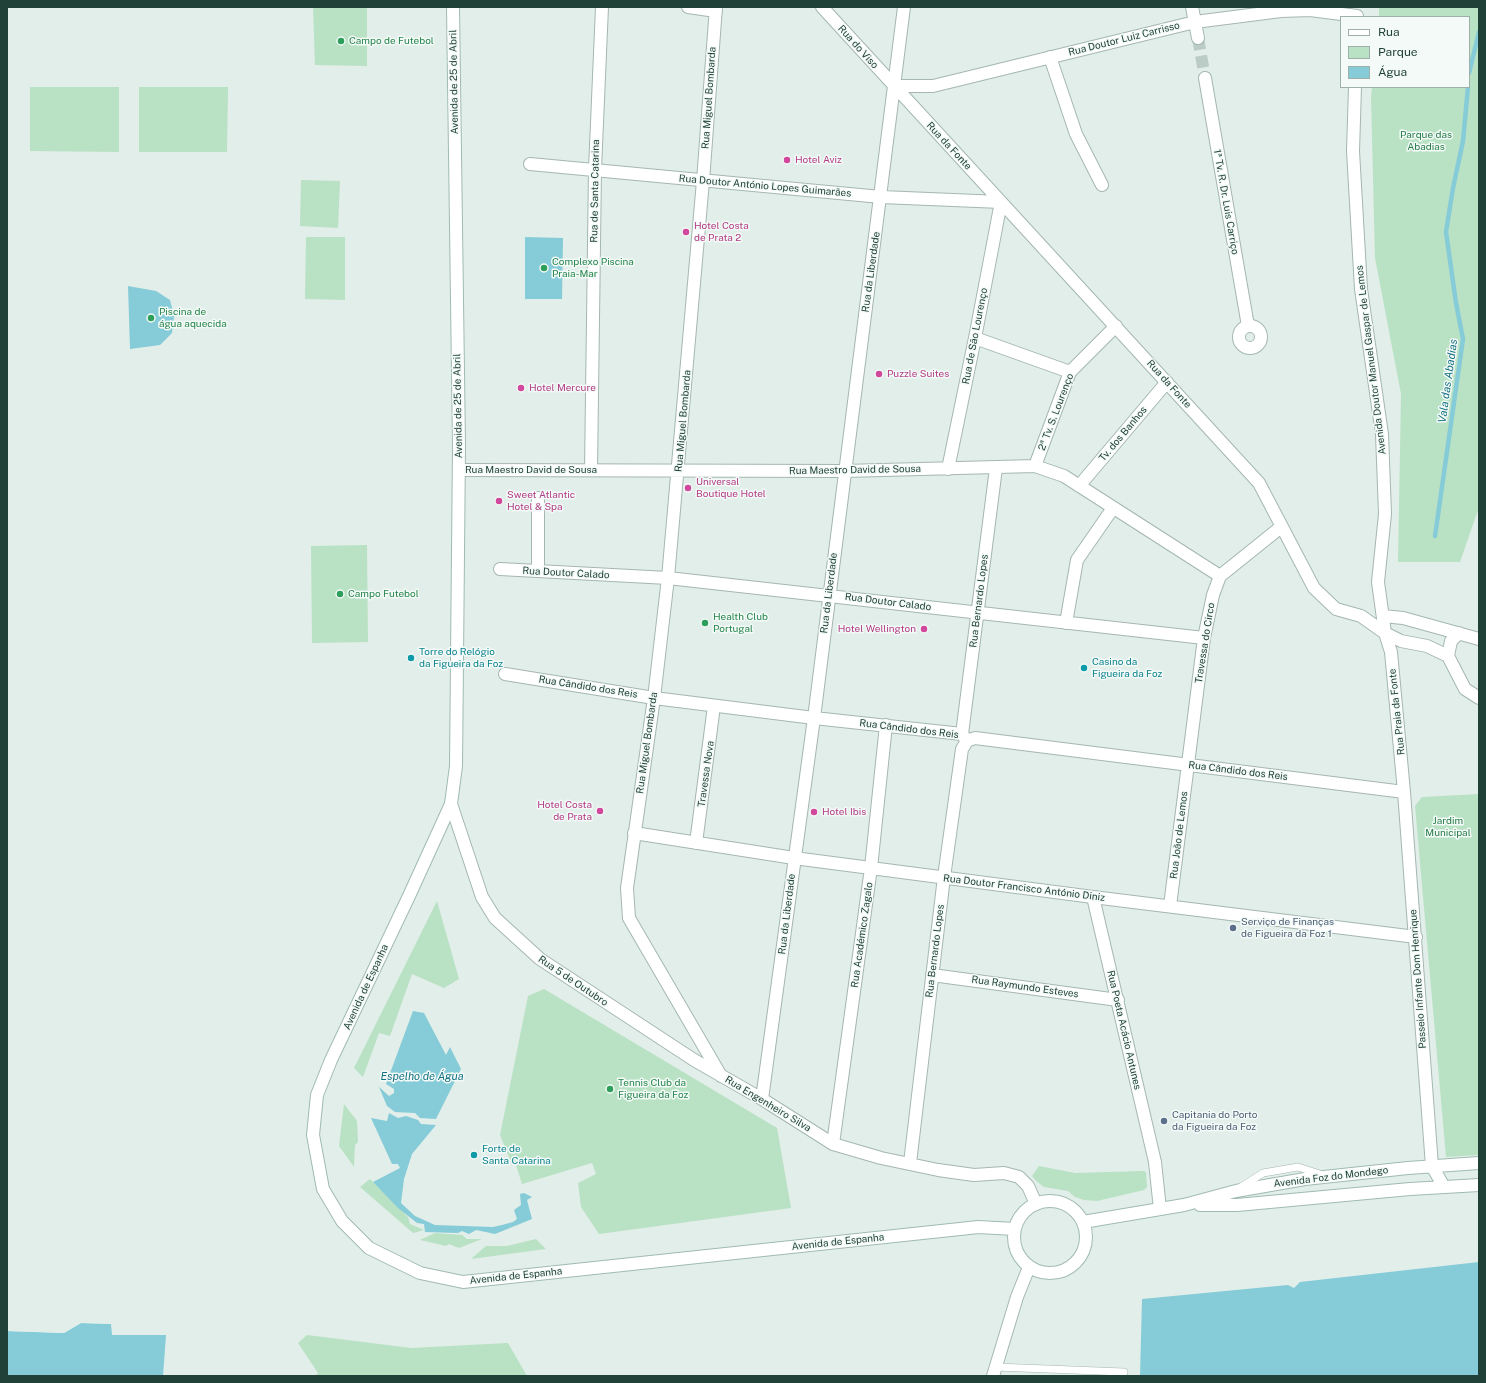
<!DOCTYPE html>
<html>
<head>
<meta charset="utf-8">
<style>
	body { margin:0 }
	#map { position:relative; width:1486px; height:1383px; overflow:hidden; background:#e2eee9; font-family:"Public Sans",sans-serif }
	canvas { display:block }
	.frame { position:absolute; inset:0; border:8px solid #204138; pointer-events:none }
	.legend { position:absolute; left:1340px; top:16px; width:130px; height:72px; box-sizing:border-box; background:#f3faf7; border:1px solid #9fb0ab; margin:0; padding:5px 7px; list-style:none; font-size:12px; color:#204138 }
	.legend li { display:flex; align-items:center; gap:8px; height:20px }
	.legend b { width:20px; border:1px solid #9fb0ab }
</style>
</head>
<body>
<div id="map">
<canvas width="1486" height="1383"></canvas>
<div class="frame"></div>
<ul class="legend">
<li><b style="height:5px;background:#fff"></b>Rua</li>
<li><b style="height:11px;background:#b9e1c4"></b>Parque</li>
<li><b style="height:11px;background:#85cbd8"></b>Água</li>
</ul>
</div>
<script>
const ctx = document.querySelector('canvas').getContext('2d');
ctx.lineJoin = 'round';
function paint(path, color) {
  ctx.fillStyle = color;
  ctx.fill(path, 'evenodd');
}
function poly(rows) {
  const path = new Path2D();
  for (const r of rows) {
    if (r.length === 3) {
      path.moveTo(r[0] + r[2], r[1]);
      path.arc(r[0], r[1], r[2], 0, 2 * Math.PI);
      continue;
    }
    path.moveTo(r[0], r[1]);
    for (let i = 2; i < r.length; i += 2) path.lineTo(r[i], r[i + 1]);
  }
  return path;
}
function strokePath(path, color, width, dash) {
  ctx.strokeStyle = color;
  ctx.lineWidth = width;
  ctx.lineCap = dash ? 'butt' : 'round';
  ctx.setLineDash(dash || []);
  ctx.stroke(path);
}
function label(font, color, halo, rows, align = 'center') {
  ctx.font = font + ' "Public Sans",sans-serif';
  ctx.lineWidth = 3;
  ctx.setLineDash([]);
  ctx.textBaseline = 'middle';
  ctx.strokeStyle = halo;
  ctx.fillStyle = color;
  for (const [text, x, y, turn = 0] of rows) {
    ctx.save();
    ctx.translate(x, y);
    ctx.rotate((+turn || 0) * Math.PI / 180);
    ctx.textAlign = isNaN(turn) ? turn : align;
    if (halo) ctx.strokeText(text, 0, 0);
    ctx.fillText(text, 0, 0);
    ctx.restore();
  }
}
paint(poly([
	[313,7,367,7,367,66,315,65],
	[1379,7,1479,7,1479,510,1477,513,1460,562,1398,562,1401,394,1375,258,1371,97,1372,87,1469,87,1469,17,1379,17],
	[30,87,119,87,119,152,30,151],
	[139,87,228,87,227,152,139,152],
	[301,180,340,181,338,228,300,226],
	[306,237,345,237,345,300,305,299],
	[367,545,368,642,312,643,311,546],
	[1479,794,1479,1155,1446,1157,1415,806,1422,797],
	[437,901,459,979,444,988,412,974,390,1036,379,1033,363,1077,354,1068],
	[544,989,777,1128,791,1208,599,1234,581,1207,578,1183,596,1174,592,1163,522,1184,516,1165,511,1162,500,1135,528,996],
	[344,1104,357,1121,358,1142,355,1145,354,1167,339,1146],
	[1039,1166,1075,1173,1143,1171,1146,1172,1147,1187,1144,1190,1097,1201,1084,1200,1075,1197,1068,1191,1044,1187,1036,1181,1032,1176],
	[370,1179,408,1217,410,1224,424,1230,413,1233,360,1187],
	[435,1233,462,1235,467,1239,482,1239,459,1248,449,1244,446,1246,420,1240],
	[536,1239,546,1249,471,1259,486,1246,507,1246],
	[307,1335,411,1348,508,1343,527,1376,316,1376,318,1373,298,1343]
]), '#b9e1c4');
paint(poly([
	[525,237,563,238,562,299,525,299],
	[128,286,156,291,170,300,174,316,172,333,160,345,130,349],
	[413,1011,424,1013,446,1055,450,1047,461,1069,436,1119,420,1118,415,1113,395,1112,387,1106,379,1087,389,1096,394,1093,394,1089,386,1084],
	[389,1113,398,1118,406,1116,418,1120,421,1124,436,1125,412,1154,404,1179,401,1203,415,1216,435,1225,493,1227,502,1225,513,1222,517,1219,514,1210,521,1205,520,1194,524,1193,532,1197,527,1200,532,1219,495,1234,476,1230,469,1234,462,1231,458,1233,425,1232,424,1224,417,1223,398,1208,373,1182,400,1168,398,1164,392,1164,371,1118,387,1121],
	[1479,1262,1479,1376,1140,1376,1142,1299,1288,1285,1294,1288,1300,1282],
	[81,1323,112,1324,112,1335,166,1335,163,1376,7,1376,7,1331,64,1333]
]), '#85cbd8');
paint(poly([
	[81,1321,112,1322,114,1323,114,1333,166,1333,168,1335,112,1335,111,1324,81,1323,64,1333,7,1331,7,1329,64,1331]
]), '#e2eee9');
strokePath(poly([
	[1469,73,1479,32],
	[1435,536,1463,339,1456,303,1446,232,1453,188,1463,141,1468,87]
]), '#85cbd8', 4.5);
strokePath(poly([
	[1198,38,1205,78]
]), '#bbcbc6', 12, [12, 6]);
const lane = poly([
	[1241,1187,1263,1173,1298,1167,1323,1175],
	[996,1367,1124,1372]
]);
const street = poly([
	[688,7,716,11],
	[716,7,703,181,668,578,654,698,627,888,629,918,721,1076],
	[822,7,1259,483,1314,588,1336,609,1361,616,1385,633,1401,641,1427,646,1448,656],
	[1192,7,1198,38],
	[1050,57,1076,134,1102,185],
	[1205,78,1248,326],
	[894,86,933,86,1195,22,1281,11,1310,10,1357,16],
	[1355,87,1353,151,1361,289,1382,434,1385,514,1378,582,1385,633,1391,652,1404,792,1432,1166],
	[530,164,881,197,1001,202,975,338,948,469],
	[1250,337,11],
	[975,338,1070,372],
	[1035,466,1070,372,1116,326],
	[459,470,844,471,1035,466,1064,476,1220,576],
	[591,470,595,169,602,7],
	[1079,486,1167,382],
	[500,569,668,578,1204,638],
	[538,571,538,498],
	[1383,616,1403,618,1479,639],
	[1066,623,1077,560,1113,508],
	[1459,633,1451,641,1448,656,1465,689,1479,698],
	[505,674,654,698,814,718,962,734,967,741],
	[962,734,996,468],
	[967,741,975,738,1404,792],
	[451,804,482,897,495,918,540,959,694,1060,762,1099,833,1144,881,1158,938,1170,974,1175,1004,1173,1019,1177,1028,1186,1036,1204],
	[634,833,794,858,1093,897,1416,937],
	[696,843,714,706],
	[1093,897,1155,1162,1160,1209],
	[1170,906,1204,638,1213,595,1220,576,1281,527],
	[932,975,1118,1000],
	[762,1099,814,718,904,7],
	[833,1144,871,868,886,725],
	[910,1163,944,877,962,749,967,741],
	[993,1376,1017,1297,1029,1267]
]);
const secondary = poly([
	[453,7,459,446,456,766,451,804,409,896,331,1060,317,1095,313,1135,323,1189,342,1221,369,1248,420,1273,463,1282,960,1229,978,1227,1015,1229],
	[1432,1166,1444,1187],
	[1050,1237,36],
	[1200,1205,1237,1205,1410,1189,1479,1185],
	[1083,1222,1184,1205,1236,1191,1305,1179,1408,1168,1479,1163]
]);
strokePath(lane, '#a4b7b0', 8);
strokePath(street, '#a4b7b0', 14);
strokePath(secondary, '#a0bbb1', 14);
strokePath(lane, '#fff', 7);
strokePath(street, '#fff', 12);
strokePath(secondary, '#fff', 12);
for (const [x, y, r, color] of [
	[341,41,4,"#2e9e5b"],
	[787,160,4,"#d1479c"],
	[686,232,4,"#d1479c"],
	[544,268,4,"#2e9e5b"],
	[151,318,4,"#2e9e5b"],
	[879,374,4,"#d1479c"],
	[521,388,4,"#d1479c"],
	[688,488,4,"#d1479c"],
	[499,501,4,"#d1479c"],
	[340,594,4,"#2e9e5b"],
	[705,623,4,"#2e9e5b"],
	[924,629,4,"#d1479c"],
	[411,658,4,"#0f9aa8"],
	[1084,668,4,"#0f9aa8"],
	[600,811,4,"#d1479c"],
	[814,812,4,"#d1479c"],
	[1233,928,4,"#5c6f8a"],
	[610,1089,4,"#2e9e5b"],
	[1164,1121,4,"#5c6f8a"],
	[474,1155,4,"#0f9aa8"]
]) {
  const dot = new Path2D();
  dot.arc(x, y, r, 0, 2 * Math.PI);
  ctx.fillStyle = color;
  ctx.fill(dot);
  strokePath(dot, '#f3faf7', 1.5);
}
label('10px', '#204138', '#f3faf7', [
	["Rua Doutor Luiz Carrisso",1124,39,-14],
	["Rua do Viso",858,47,48],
	["Avenida de 25 de Abril",454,82,-91],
	["Rua Miguel Bombarda",709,98,-86],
	["Rua da Fonte",949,146,47],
	["Rua Doutor António Lopes Guimarães",765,186,5],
	["Rua de Santa Catarina",595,191,-89],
	["1ª Tv. R. Dr. Luis Carriço",1226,202,80],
	["Rua da Liberdade",871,272,-82],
	["Rua de São Lourenço",975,336,-79],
	["Avenida Doutor Manuel Gaspar de Lemos",1371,360,-97],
	["Rua da Fonte",1169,384,48],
	["Avenida de 25 de Abril",458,406,-91],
	["2ª Tv. S. Lourenço",1056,412,-69],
	["Rua Miguel Bombarda",683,421,-85],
	["Tv. dos Banhos",1123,434,-50],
	["Rua Maestro David de Sousa",531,470],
	["Rua Maestro David de Sousa",855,470,-1],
	["Rua Doutor Calado",566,573,3],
	["Rua da Liberdade",829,593,-83],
	["Rua Bernardo Lopes",979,601,-83],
	["Rua Doutor Calado",888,602,7],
	["Travessa do Circo",1205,643,-81],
	["Rua Cândido dos Reis",588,687,9],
	["Rua Praia da Fonte",1397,712,-96],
	["Rua Cândido dos Reis",909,729,7],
	["Rua Miguel Bombarda",647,743,-82],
	["Rua Cândido dos Reis",1238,771,7],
	["Travessa Nova",706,774,-82],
	["Rua João de Lemos",1179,835,-83],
	["Rua Doutor Francisco António Diniz",1024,888,7],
	["Rua da Liberdade",787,914,-83],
	["Rua Académico Zagalo",862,935,-82],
	["Rua Bernardo Lopes",935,951,-83],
	["Passeio Infante Dom Henrique",1418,979,-94],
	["Rua 5 de Outubro",573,981,34],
	["Avenida de Espanha",366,987,-65],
	["Rua Raymundo Esteves",1025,987,8],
	["Rua Poeta Acácio Antunes",1124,1030,77],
	["Rua Engenheiro Silva",768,1104,31],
	["Avenida Foz do Mondego",1331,1177,-7],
	["Avenida de Espanha",838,1242,-6],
	["Avenida de Espanha",516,1276,-6]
]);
label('10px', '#27864d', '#f3faf7', [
	["Campo de Futebol",349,41],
	["Complexo Piscina",552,262],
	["Praia-Mar",552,274],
	["Piscina de",159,312],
	["água aquecida",159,324],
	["Campo Futebol",348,594],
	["Health Club",713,617],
	["Portugal",713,629],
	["Tennis Club da",618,1083],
	["Figueira da Foz",618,1095]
], 'left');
label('10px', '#267c47', '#f3faf7', [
	["Parque das",1426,135],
	["Abadias",1426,147],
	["Jardim",1448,821],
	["Municipal",1448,833]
]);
label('10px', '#b23c85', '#f3faf7', [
	["Hotel Aviz",795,160],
	["Hotel Costa",694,226],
	["de Prata 2",694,238],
	["Puzzle Suites",887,374],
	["Hotel Mercure",529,388],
	["Universal",696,482],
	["Boutique Hotel",696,494],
	["Sweet Atlantic",507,495],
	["Hotel & Spa",507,507],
	["Hotel Wellington",916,629,"right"],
	["Hotel Costa",592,805,"right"],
	["de Prata",592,817,"right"],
	["Hotel Ibis",822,812]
], 'left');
label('10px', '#0d838f', '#f3faf7', [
	["Torre do Relógio",419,652],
	["da Figueira da Foz",419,664],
	["Casino da",1092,662],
	["Figueira da Foz",1092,674],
	["Forte de",482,1149],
	["Santa Catarina",482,1161]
], 'left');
label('10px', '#4e5e75', '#f3faf7', [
	["Serviço de Finanças",1241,922],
	["de Figueira da Foz 1",1241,934],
	["Capitania do Porto",1172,1115],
	["da Figueira da Foz",1172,1127]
], 'left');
label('italic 11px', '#147183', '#f3faf7', [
	["Vala das Abadias",1448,381,-82],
	["Espelho de Água",422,1077]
]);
</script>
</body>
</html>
